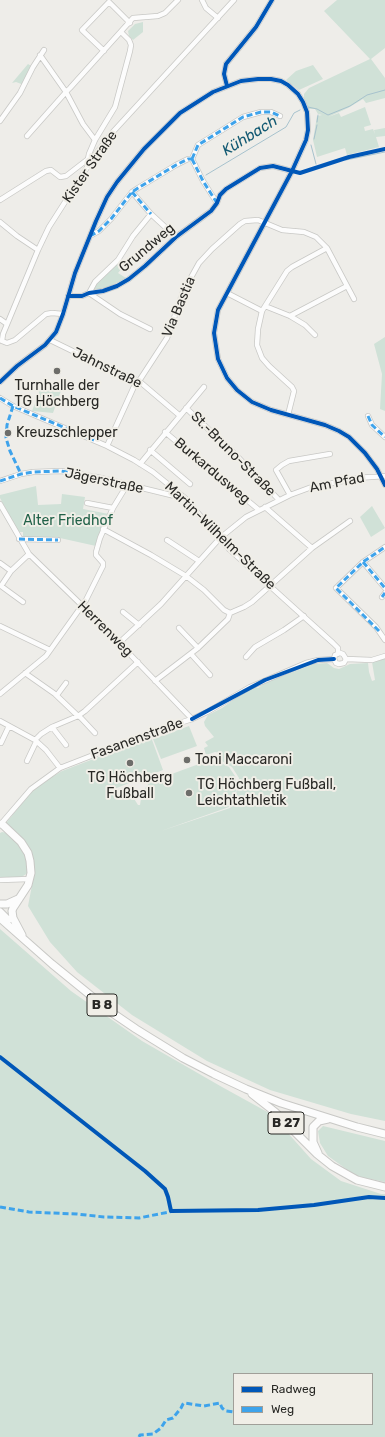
<!DOCTYPE html>
<html>
<head>
<meta charset="utf-8">
<style>
	body { margin:0 }
	#map { position:relative; width:385px; height:1437px; overflow:hidden; background:#eeede9; font-family:Rubik,sans-serif }
	canvas { display:block }
	.legend { position:absolute; left:233px; top:1373px; width:140px; height:52px; box-sizing:border-box; background:#f0eee7; border:1px solid #a09f99; margin:0; padding:5px 7px; list-style:none; font-size:12px; color:#282825 }
	.legend li { display:flex; align-items:center; gap:8px; height:20px }
	.legend b { width:20px; border:1px solid #a09f99 }
</style>
</head>
<body>
<div id="map">
<canvas width="385" height="1437"></canvas>
<ul class="legend">
<li><b style="height:5px;background:#0057b8"></b>Radweg</li>
<li><b style="height:5px;background:#3ea3eb"></b>Weg</li>
</ul>
</div>
<script>
const ctx = document.querySelector('canvas').getContext('2d');
ctx.lineJoin = 'round';
function paint(path, color) {
  ctx.fillStyle = color;
  ctx.fill(path, 'evenodd');
}
function poly(rows) {
  const path = new Path2D();
  for (const r of rows) {
    path.moveTo(r[0], r[1]);
    for (let i = 2; i < r.length; i += 2) path.lineTo(r[i], r[i + 1]);
  }
  return path;
}
function strokePath(path, color, width, dash) {
  ctx.strokeStyle = color;
  ctx.lineWidth = width;
  ctx.lineCap = dash ? 'butt' : 'round';
  ctx.setLineDash(dash || []);
  ctx.stroke(path);
}
function label(font, color, halo, rows, align = 'center') {
  ctx.font = font + ' Rubik,sans-serif';
  ctx.lineWidth = 4;
  ctx.setLineDash([]);
  ctx.textBaseline = 'middle';
  ctx.strokeStyle = halo;
  ctx.fillStyle = color;
  for (const [text, x, y, turn = 0] of rows) {
    ctx.save();
    ctx.translate(x, y);
    ctx.rotate((+turn || 0) * Math.PI / 180);
    ctx.textAlign = isNaN(turn) ? turn : align;
    if (halo) ctx.strokeText(text, 0, 0);
    ctx.fillText(text, 0, 0);
    ctx.restore();
  }
}
paint(poly([
	[337,0,385,0,385,48,371,59,385,78,385,98,366,103,363,99,348,108,328,117,339,113,341,117,365,107,371,125,364,127,365,131,373,129,375,134,374,130,385,128,385,136,376,137,379,147,347,155,345,148,317,157,313,140,317,116,322,115,318,114,315,109,308,109,304,99,304,94,309,88,370,59,324,11],
	[143,22,143,32,133,40,129,36,128,31,135,24],
	[28,64,33,67,24,85,16,82,12,83],
	[313,65,323,79,299,90,286,80,296,71],
	[118,263,123,267,118,273,126,278,104,289,95,290,93,289,94,285],
	[385,337,385,411,380,409,382,374,374,344],
	[43,382,62,388,53,413,32,411],
	[36,486,38,505,61,504,62,494,85,497,83,509,109,514,96,546,60,538,26,537,23,536,23,532,18,532,0,498,0,495],
	[372,506,385,528,371,537,360,517],
	[385,659,385,1121,351,1114,270,1090,207,1061,132,1015,77,972,50,942,28,906,33,880,34,860,27,844,6,823,32,791,45,781,62,771,151,737,163,770,114,789,114,791,126,786,138,805,140,805,142,792,150,782,207,761,214,760,221,763,229,767,235,776,236,781,236,791,229,803,229,807,161,831,230,808,234,804,239,778,232,767,222,761,221,753,215,752,206,755,204,748,208,746,205,742,214,737,205,726,204,722,208,715,222,708,243,693,255,687,258,688,265,683,313,664,327,663,334,668,339,669,350,664,368,663,369,672,372,681,375,680,372,662],
	[189,726,197,746,161,759,153,739],
	[2,832,7,833,20,843,25,853,28,873,18,879,0,880,0,833],
	[0,929,71,991,142,1041,222,1087,271,1114,311,1159,341,1181,381,1194,385,1194,385,1437,0,1437],
	[234,1374,372,1374,372,1424,234,1424],
	[323,1126,385,1141,385,1182,356,1176,328,1156,320,1143,318,1131]
]), '#d0e1d7');
strokePath(poly([
	[308,107,317,109,328,115,350,106,367,95,385,90],
	[317,122,318,115],
	[314,139,317,125],
	[311,145,316,164],
	[346,160,385,152],
	[206,175,286,127,294,113,300,110]
]), '#a7c2cd', 1);
const street = poly([
	[202,0,206,8,218,18],
	[104,51,82,30,109,2,130,23],
	[40,55,66,92,83,124,95,140],
	[227,86,224,74,226,64,256,27,272,0],
	[0,121,20,93,33,67,44,50],
	[27,136,66,92,70,88,133,18,158,16,165,13,178,0],
	[192,159,198,145,243,117,261,112,271,112,280,116],
	[192,159,203,181,217,203],
	[91,161,88,159,89,154,95,140,115,107,130,51,131,45,129,40,121,32],
	[132,192,151,214,176,237],
	[0,200,46,171,51,170,60,177,66,176,88,159],
	[0,222,17,236,38,250],
	[90,236,99,231,111,219,132,192,138,188,176,165,188,159,192,159],
	[89,293,95,282,118,260,133,236,151,214],
	[89,293,120,314,150,329],
	[227,293,262,311],
	[68,296,82,296,89,293,103,291,117,286,129,279,145,266,176,237,211,211,217,203,220,195,226,189,260,168,273,166,292,171],
	[265,306,290,316,305,325,315,335],
	[290,316,347,286],
	[0,319,7,324],
	[50,340,91,360,139,381,179,415],
	[2,341,3,334,38,250,49,227,95,155,111,134,234,0],
	[2,341,7,343,15,340,46,314,52,313,63,314],
	[139,381,167,338,183,292,199,263,212,249,240,224,245,221,258,220,282,230,304,232,316,237,327,248,354,299],
	[0,382,17,366,45,345,56,332,63,314,75,273,96,221,107,197,117,182,144,149,180,113,213,92,241,81,258,79,271,79,281,81,288,85,298,94,303,102,307,112,308,130,306,140,292,171,218,310,214,333,218,359,227,378,237,390,252,402,271,410,325,425,339,431,349,437,365,453,377,469,385,485],
	[0,398,13,406,107,446,134,460,153,472,185,498,229,549,333,643,338,648,338,653],
	[186,408,237,456,279,500],
	[288,415,294,391,292,387,269,366,262,358,257,345,258,329,262,311,287,271,292,267,327,248],
	[368,416,372,425,385,437],
	[165,432,259,510],
	[107,446,137,380],
	[150,450,190,484],
	[140,464,204,387],
	[0,481,21,474,33,472,61,471,97,477,183,498],
	[290,495,276,470,282,465,289,461,330,454],
	[87,503,113,508],
	[0,504,29,554,97,620,192,719],
	[265,507,312,548],
	[103,529,151,555,186,576,204,590,224,610,230,613,244,607,252,602,312,548,350,521],
	[19,539,58,540],
	[167,540,199,561],
	[385,547,363,562,336,588,376,627,385,640],
	[363,562,385,588],
	[0,563,11,571],
	[382,597,385,593],
	[23,602,1,586,11,571,29,554],
	[123,612,139,625],
	[0,626,50,650],
	[179,628,198,648],
	[119,643,161,604,220,538,246,517,290,495,309,488,357,478,385,476],
	[191,654,210,675],
	[246,657,255,647,284,630,304,616],
	[334,659,336,663,339,664,344,663,346,659],
	[334,659,335,655,340,653,343,654,346,659],
	[346,659,372,660,385,656],
	[25,673,55,694,78,716,81,718,95,733],
	[155,681,198,648,228,619,230,613],
	[0,694,46,656,86,600,103,566,103,563,96,555,96,552,100,538,113,508,127,485],
	[57,695,66,683],
	[0,721,35,740,46,750,60,768],
	[52,727,66,745],
	[35,740,41,734,52,727,78,716,85,711,138,662],
	[1,743,9,726],
	[27,761,36,742],
	[0,825,31,789,60,768,155,731,192,719,207,712,250,687,306,663,318,660,334,659],
	[0,880,30,879]
]);
const primary = poly([
	[2,824,21,842,28,853,30,861,31,873,28,885,13,908,12,911,13,918,22,935],
	[0,904,7,904,18,899],
	[0,912,8,920],
	[0,918,52,964,111,1012,136,1029,183,1058,214,1074,246,1089,281,1103,357,1127,385,1134],
	[252,1094,275,1112,317,1154,332,1166,357,1180,385,1187],
	[318,1153,313,1142,313,1127,319,1121,328,1119]
]);
strokePath(street, '#c8c8c5', 6);
strokePath(primary, '#c8c8c5', 9);
strokePath(street, '#fcfcfc', 4.5);
strokePath(primary, '#fcfcfc', 7);
strokePath(poly([
	[192,159,198,145,243,117,261,112,271,112,280,116],
	[192,159,203,181,217,203],
	[132,192,151,214],
	[90,236,99,231,111,219,132,192,138,188,176,165,188,159,192,159],
	[0,398,13,406,94,440],
	[13,406,7,425,6,438,10,451,21,474],
	[368,416,372,425,385,437],
	[0,481,21,474,33,472,61,471,97,477,127,485],
	[19,539,58,540],
	[363,562,385,588],
	[382,597,385,593],
	[379,631,336,588,363,562,385,547],
	[0,1207,29,1212,77,1214,104,1217,139,1218,174,1211],
	[139,1437,140,1435,153,1434,161,1428,166,1420,173,1418,181,1408,183,1404,184,1403,204,1406,220,1403,222,1408,226,1411,234,1412]
]), '#3ea3eb', 3, [6, 3]);
strokePath(poly([
	[227,86,224,74,226,64,256,27,272,0],
	[68,296,82,296,89,293,103,291,117,286,129,279,145,266,176,237,211,211,217,203,220,195,226,189,260,168,273,166,300,173,349,157,385,149],
	[0,382,17,366,45,345,56,332,63,314,75,273,96,221,107,197,117,182,144,149,180,113,213,92,241,81,258,79,271,79,281,81,288,85,298,94,303,102,307,112,308,130,306,140,292,171,218,310,214,333,218,359,227,378,237,390,252,402,271,410,325,425,339,431,349,437,365,453,377,469,385,485],
	[192,719,265,680,318,660,334,659],
	[0,1057,145,1171,165,1189,168,1197,171,1211,258,1210,314,1205,369,1197,385,1198]
]), '#0057b8', 4);
for (const [x, y, r, color] of [
	[57,371,4,"#6d6d6a"],
	[8,433,4,"#6d6d6a"],
	[187,760,4,"#6d6d6a"],
	[130,763,4,"#6d6d6a"],
	[189,793,4,"#6d6d6a"]
]) {
  const dot = new Path2D();
  dot.arc(x, y, r, 0, 2 * Math.PI);
  ctx.fillStyle = color;
  ctx.fill(dot);
  strokePath(dot, '#f0eee7', 1.5);
}
for (const [x, y, w] of [
	[102,1005,30],
	[286,1123,36]
]) {
  const box = new Path2D();
  box.roundRect(x - w / 2, y - 11, w, 22, 3);
  ctx.fillStyle = '#f0eee7';
  ctx.fill(box);
  strokePath(box, '#282825', 1);
}
label('bold 13px', '#282825', null, [
	["B 8",102,1005],
	["B 27",286,1123]
]);
label('14px', '#282825', '#f0eee7', [
	["Kister Straße",90,167,-55],
	["Grundweg",147,248,-40],
	["Via Bastia",179,307,-67],
	["Jahnstraße",107,368,26],
	["St.-Bruno-Straße",233,454,45],
	["Burkardusweg",212,471,40],
	["Jägerstraße",104,481,12],
	["Am Pfad",337,483,-11],
	["Martin-Wilhelm-Straße",220,536,44],
	["Herrenweg",105,629,45],
	["Fasanenstraße",137,739,-20]
]);
label('14px', '#282825', '#f0eee7', [
	["Turnhalle der",57,386,"center"],
	["TG Höchberg",57,402,"center"],
	["Kreuzschlepper",16,433],
	["Toni Maccaroni",195,760],
	["TG Höchberg",130,778,"center"],
	["Fußball",130,794,"center"],
	["TG Höchberg Fußball,",197,785],
	["Leichtathletik",197,801]
], 'left');
label('14px', '#206148', '#f0eee7', [
	["Alter Friedhof",68,521]
]);
label('italic 15px', '#125973', '#f0eee7', [
	["Kühbach",250,136,-32]
]);
</script>
</body>
</html>
